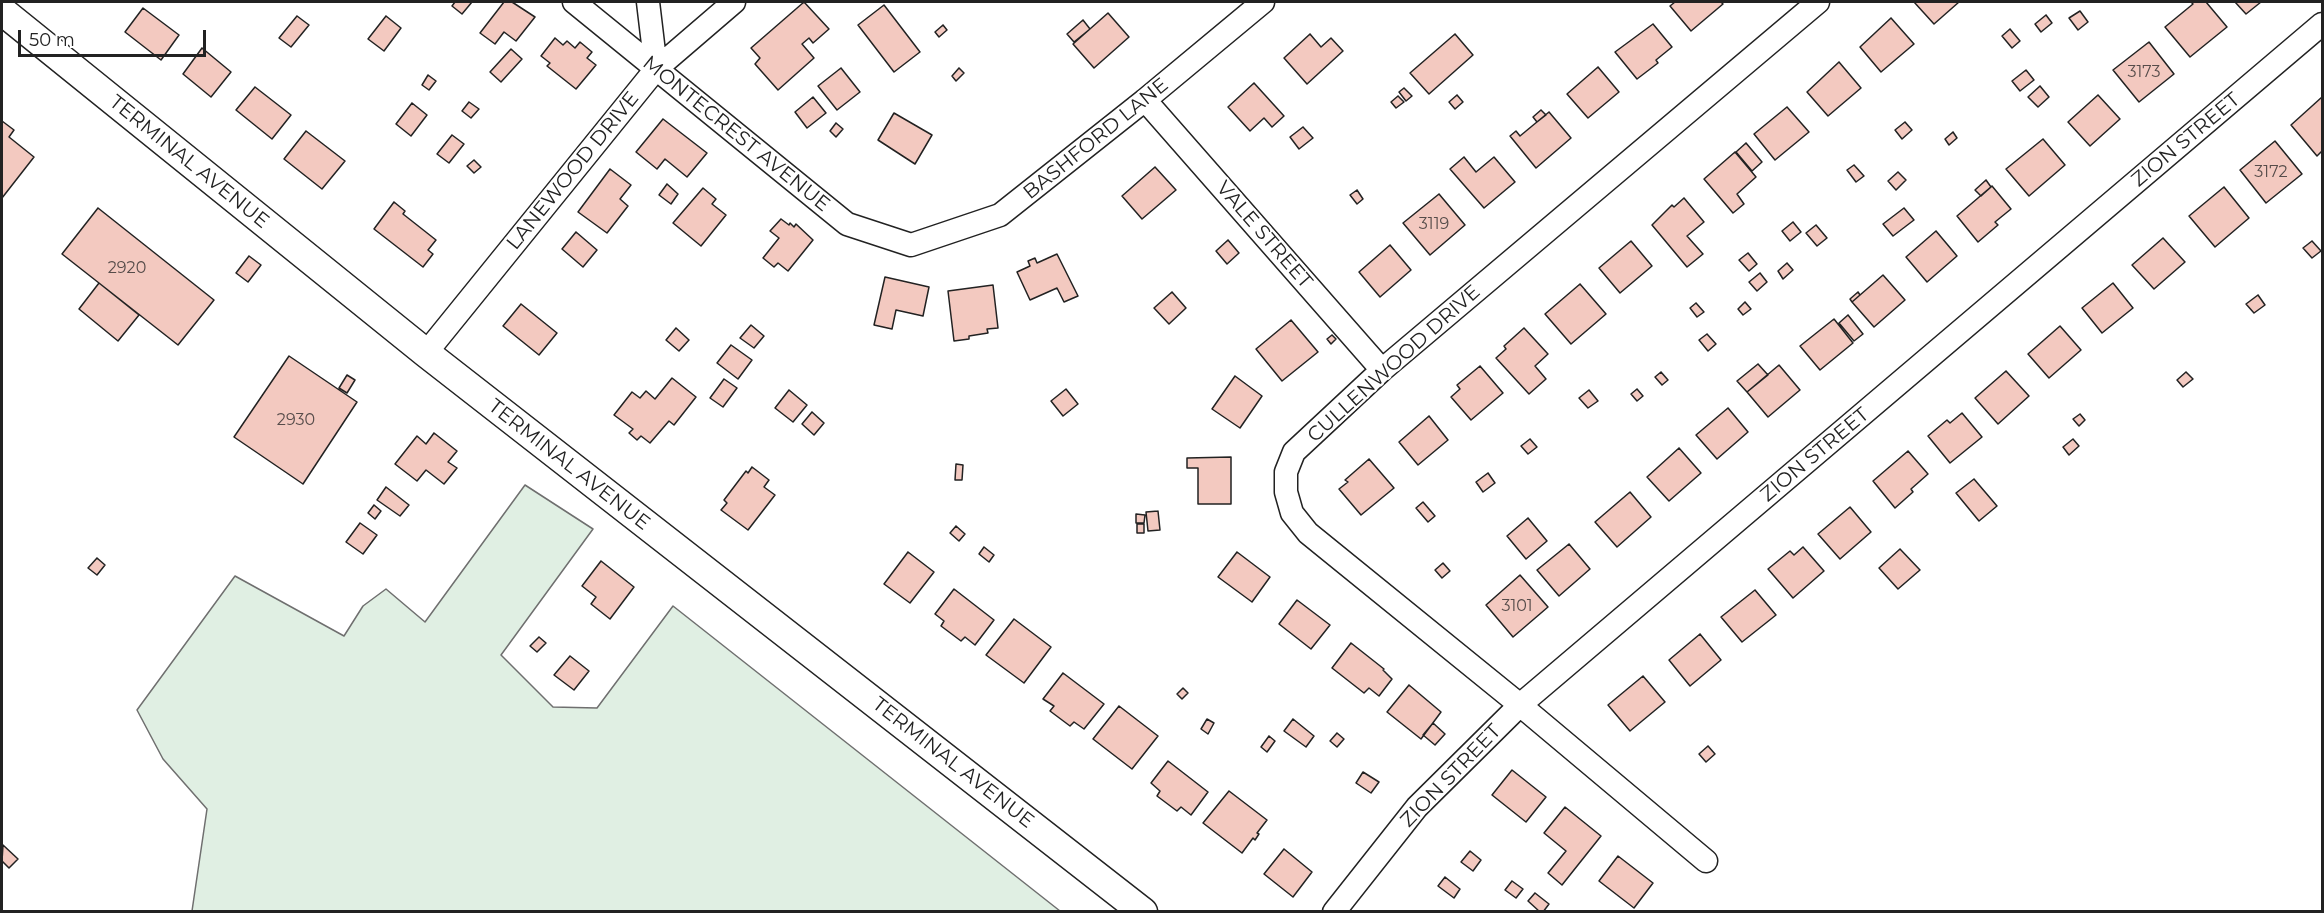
<!DOCTYPE html>
<html>
<head>
<meta charset="utf-8">
<style>
	body { margin:0 }
	#map { position:relative; width:2324px; height:913px; overflow:hidden; background:#fff; font-family:Montserrat,sans-serif }
	canvas { display:block }
	.frame { position:absolute; inset:0; border:3px solid #222; pointer-events:none }
	.scale { position:absolute; left:18px; top:30px; width:188px; height:27px; box-sizing:border-box; border:3px solid #222; border-top:0; padding-left:8px; font-size:18px; line-height:21px; white-space:nowrap; color:#222; -webkit-text-stroke:4px #fff; paint-order:stroke }
</style>
</head>
<body>
<div id="map">
<canvas width="2324" height="913"></canvas>
<div class="frame"></div>
<div class="scale">50 m</div>
</div>
<script>
const ctx = document.querySelector('canvas').getContext('2d');
ctx.lineJoin = 'round';
function paint(path, color) {
  ctx.fillStyle = color;
  ctx.fill(path, 'evenodd');
}
function poly(rows) {
  const path = new Path2D();
  for (const r of rows) {
    path.moveTo(r[0], r[1]);
    for (let i = 2; i < r.length; i += 2) path.lineTo(r[i], r[i + 1]);
  }
  return path;
}
function strokePath(path, color, width, dash) {
  ctx.strokeStyle = color;
  ctx.lineWidth = width;
  ctx.lineCap = dash ? 'butt' : 'round';
  ctx.setLineDash(dash || []);
  ctx.stroke(path);
}
function label(font, color, halo, rows, align = 'center') {
  ctx.font = font + ' Montserrat,sans-serif';
  ctx.lineWidth = 4.5;
  ctx.setLineDash([]);
  ctx.textBaseline = 'middle';
  ctx.strokeStyle = halo;
  ctx.fillStyle = color;
  for (const [text, x, y, turn = 0] of rows) {
    ctx.save();
    ctx.translate(x, y);
    ctx.rotate((+turn || 0) * Math.PI / 180);
    ctx.textAlign = isNaN(turn) ? turn : align;
    if (halo) ctx.strokeText(text, 0, 0);
    ctx.fillText(text, 0, 0);
    ctx.restore();
  }
}
const green = poly([
	[525,485,593,529,501,655,553,707,597,708,673,606,1060,911,192,911,207,809,163,759,137,710,235,576,344,636,363,606,386,589,425,622,525,485]
]);
paint(green, '#e0efe3');
strokePath(green, '#6f6f6f', 1.5);
const building = poly([
	[455,2,472,2,462,14,452,6,455,2],
	[504,2,512,2,535,17,516,41,504,32,495,44,480,33,504,2],
	[804,2,829,29,813,43,809,38,802,44,814,58,778,90,755,64,760,58,751,48,804,2],
	[1675,2,1721,2,1723,4,1691,31,1670,6,1675,2],
	[1914,2,1959,2,1934,24,1914,2],
	[2191,2,2206,2,2227,27,2190,57,2165,27,2193,4,2191,2],
	[2235,2,2261,2,2246,14,2235,2],
	[884,5,920,52,894,72,858,25,884,5],
	[143,8,179,35,161,60,125,32,143,8],
	[2080,11,2088,22,2078,30,2069,18,2080,11],
	[1108,13,1129,37,1094,68,1073,44,1108,13],
	[2046,15,2052,23,2041,32,2035,24,2046,15],
	[297,16,309,25,291,47,279,38,297,16],
	[386,16,401,28,384,51,368,39,386,16],
	[1891,18,1914,44,1881,72,1860,47,1891,18],
	[1083,20,1090,29,1074,42,1067,34,1083,20],
	[1653,24,1672,47,1656,60,1658,63,1637,79,1615,52,1653,24],
	[943,25,947,30,939,37,935,32,943,25],
	[2010,29,2020,41,2012,48,2002,36,2010,29],
	[1310,34,1321,47,1331,38,1343,51,1307,84,1284,58,1310,34],
	[1455,34,1473,55,1429,94,1410,73,1455,34],
	[555,38,563,45,567,41,575,48,580,42,592,52,587,58,596,65,576,89,547,66,550,63,541,56,555,38],
	[2149,42,2174,74,2139,102,2113,70,2149,42],
	[202,48,231,72,211,97,183,74,202,48],
	[511,49,522,59,501,82,490,72,511,49],
	[1839,62,1861,88,1828,116,1807,92,1839,62],
	[1598,67,1619,92,1588,118,1567,94,1598,67],
	[841,68,860,92,837,110,818,86,841,68],
	[959,68,964,73,956,81,952,76,959,68],
	[2026,70,2034,80,2020,91,2012,81,2026,70],
	[428,75,436,81,429,90,422,85,428,75],
	[1254,83,1284,116,1272,127,1264,118,1250,131,1228,107,1254,83],
	[2040,86,2049,97,2038,107,2028,97,2040,86],
	[255,87,291,115,272,139,236,110,255,87],
	[1404,88,1412,96,1406,101,1399,92,1404,88],
	[1457,95,1463,102,1455,109,1449,102,1457,95],
	[2098,95,2120,119,2090,146,2068,122,2098,95],
	[1398,96,1404,102,1396,108,1391,102,1398,96],
	[813,97,826,113,807,128,795,112,813,97],
	[2322,97,2322,151,2317,156,2291,125,2322,97],
	[469,102,479,109,471,118,462,111,469,102],
	[412,103,427,115,411,136,396,124,412,103],
	[1787,107,1809,132,1775,160,1754,134,1787,107],
	[1541,110,1546,115,1537,122,1533,117,1541,110],
	[1549,112,1571,138,1536,168,1510,136,1516,131,1520,136,1549,112],
	[894,113,932,135,915,164,878,140,894,113],
	[663,119,707,153,687,177,665,159,657,169,636,152,663,119],
	[2,121,14,130,9,137,34,157,2,198,2,121],
	[1905,122,1912,130,1902,139,1895,130,1905,122],
	[836,123,843,129,836,137,830,131,836,123],
	[1303,127,1313,138,1299,149,1290,137,1303,127],
	[306,131,345,161,322,189,284,159,306,131],
	[1953,132,1957,138,1949,145,1945,139,1953,132],
	[452,135,464,144,449,163,437,154,452,135],
	[2043,139,2065,165,2029,196,2006,169,2043,139],
	[2275,141,2302,174,2266,203,2240,170,2275,141],
	[1746,143,1762,162,1752,171,1736,152,1746,143],
	[1735,152,1756,177,1737,194,1744,204,1733,213,1704,179,1735,152],
	[1464,157,1476,172,1494,157,1515,182,1484,208,1450,169,1464,157],
	[474,160,481,167,474,173,467,166,474,160],
	[1854,165,1864,176,1856,182,1847,170,1854,165],
	[1155,167,1176,190,1142,219,1122,196,1155,167],
	[610,169,631,185,620,199,628,206,607,233,578,212,610,169],
	[1898,172,1906,180,1896,190,1888,181,1898,172],
	[1986,180,1991,187,1981,196,1975,190,1986,180],
	[667,184,678,194,671,204,659,195,667,184],
	[1992,186,2011,209,1995,222,1998,225,1978,242,1957,216,1992,186],
	[2224,187,2249,218,2215,247,2189,216,2224,187],
	[703,188,716,199,712,204,726,215,701,246,673,223,703,188],
	[1357,190,1363,199,1357,204,1350,195,1357,190],
	[1439,194,1465,225,1430,255,1403,223,1439,194],
	[1684,198,1704,222,1687,236,1703,254,1687,267,1652,225,1672,205,1674,207,1684,198],
	[394,202,405,211,403,214,436,240,428,250,433,254,423,267,374,229,394,202],
	[98,208,214,300,178,345,62,254,98,208],
	[1904,208,1914,220,1893,236,1883,224,1904,208],
	[781,219,789,225,790,223,794,227,796,224,813,240,788,271,778,263,774,267,763,258,779,238,770,231,781,219],
	[1793,222,1801,232,1790,241,1782,231,1793,222],
	[1816,225,1827,238,1817,246,1806,233,1816,225],
	[1936,231,1957,256,1927,282,1906,257,1936,231],
	[576,232,597,250,583,267,562,249,576,232],
	[2163,238,2185,262,2154,289,2132,265,2163,238],
	[1228,240,1239,253,1227,264,1216,251,1228,240],
	[1631,241,1652,266,1620,293,1599,268,1631,241],
	[2312,241,2321,251,2312,258,2303,248,2312,241],
	[1390,245,1411,270,1380,297,1359,272,1390,245],
	[1748,253,1757,264,1749,271,1739,260,1748,253],
	[1057,254,1078,296,1064,302,1057,288,1030,300,1017,272,1030,266,1028,261,1035,258,1037,263,1057,254],
	[249,256,261,265,248,282,236,273,249,256],
	[1787,263,1793,270,1783,279,1778,271,1787,263],
	[1760,273,1767,282,1757,291,1749,282,1760,273],
	[1883,275,1905,300,1874,327,1852,302,1883,275],
	[885,277,929,287,923,316,896,310,892,329,874,325,885,277],
	[99,283,139,315,118,341,79,309,99,283],
	[2113,283,2133,308,2102,333,2082,308,2113,283],
	[1580,284,1606,314,1571,344,1545,314,1580,284],
	[993,285,998,328,987,329,988,333,969,336,969,339,954,341,948,291,993,285],
	[1172,292,1186,308,1169,324,1154,308,1172,292],
	[1858,292,1860,295,1852,302,1850,299,1858,292],
	[2258,295,2265,305,2254,313,2246,304,2258,295],
	[1745,302,1751,309,1743,315,1738,309,1745,302],
	[1696,303,1704,312,1697,317,1690,308,1696,303],
	[521,304,557,333,539,355,503,326,521,304],
	[1848,315,1863,334,1854,341,1839,323,1848,315],
	[1834,319,1853,343,1820,370,1800,346,1834,319],
	[1291,320,1318,352,1282,381,1256,349,1291,320],
	[751,325,764,336,754,348,740,338,751,325],
	[2060,326,2081,350,2049,378,2028,354,2060,326],
	[676,328,689,340,679,351,666,340,676,328],
	[1524,328,1548,354,1535,366,1546,379,1529,394,1496,358,1506,349,1504,346,1524,328],
	[1707,334,1716,344,1708,351,1699,340,1707,334],
	[1332,335,1336,339,1331,344,1327,339,1332,335],
	[731,345,752,360,738,379,717,363,731,345],
	[289,356,357,402,303,484,234,437,289,356],
	[1758,364,1768,375,1747,392,1737,381,1758,364],
	[1779,365,1800,390,1768,417,1747,392,1779,365],
	[1480,366,1503,393,1471,420,1451,397,1460,389,1457,385,1480,366],
	[2006,371,2029,396,1998,424,1975,398,2006,371],
	[1661,372,1668,380,1662,385,1655,377,1661,372],
	[2186,372,2193,379,2183,387,2177,380,2186,372],
	[347,375,355,380,347,393,339,388,347,375],
	[1235,376,1262,396,1240,428,1212,409,1235,376],
	[672,378,696,397,674,425,669,421,650,443,641,436,637,440,629,433,633,429,614,415,632,392,640,398,646,391,655,399,672,378],
	[724,379,737,388,723,407,710,398,724,379],
	[1066,389,1078,404,1063,416,1051,401,1066,389],
	[1637,389,1643,396,1637,401,1631,394,1637,389],
	[789,390,807,405,793,422,775,408,789,390],
	[1589,390,1598,401,1588,408,1579,398,1589,390],
	[1728,408,1748,432,1717,459,1696,435,1728,408],
	[812,412,824,423,814,435,802,424,812,412],
	[1962,413,1982,437,1950,463,1928,436,1947,420,1950,423,1962,413],
	[2080,414,2085,420,2079,426,2073,419,2080,414],
	[1429,416,1448,440,1418,465,1399,442,1429,416],
	[434,433,457,451,448,462,457,468,444,484,426,470,417,481,395,464,417,436,426,444,434,433],
	[1530,439,1537,447,1528,454,1521,446,1530,439],
	[2073,439,2079,446,2069,455,2063,447,2073,439],
	[1679,448,1701,473,1669,501,1647,477,1679,448],
	[1908,451,1928,474,1911,489,1913,492,1895,508,1873,481,1908,451],
	[1231,457,1231,504,1198,504,1198,468,1187,468,1187,458,1231,457],
	[1369,459,1394,488,1361,515,1339,489,1348,482,1345,480,1369,459],
	[956,464,963,465,962,480,955,480,956,464],
	[752,467,769,480,764,487,775,495,748,530,721,510,727,503,724,500,746,471,748,473,752,467],
	[1488,473,1495,483,1483,492,1476,482,1488,473],
	[1974,479,1997,506,1979,521,1956,493,1974,479],
	[386,487,409,505,400,516,377,500,386,487],
	[1630,492,1651,517,1617,547,1595,522,1630,492],
	[1423,502,1435,516,1428,522,1416,508,1423,502],
	[374,505,381,511,375,519,368,513,374,505],
	[1850,507,1871,532,1840,559,1818,534,1850,507],
	[1158,511,1160,530,1148,531,1146,512,1158,511],
	[1136,514,1145,515,1144,523,1136,523,1136,514],
	[1528,518,1547,541,1526,559,1507,536,1528,518],
	[360,523,377,535,363,554,346,542,360,523],
	[1137,524,1144,524,1144,533,1137,533,1137,524],
	[956,526,965,534,959,541,950,533,956,526],
	[1569,544,1590,569,1559,596,1537,570,1569,544],
	[984,547,994,555,989,562,979,554,984,547],
	[1803,547,1824,571,1793,598,1768,569,1790,551,1794,555,1803,547],
	[1900,549,1920,570,1898,589,1879,568,1900,549],
	[908,552,934,572,910,603,884,584,908,552],
	[1237,552,1270,577,1252,602,1218,577,1237,552],
	[97,558,105,565,97,575,88,568,97,558],
	[601,561,634,587,610,619,591,604,596,597,582,586,601,561],
	[1443,563,1450,571,1442,578,1435,570,1443,563],
	[1520,575,1548,607,1513,637,1486,605,1520,575],
	[954,589,994,620,975,645,965,637,961,641,941,626,944,621,935,614,954,589],
	[1755,590,1776,615,1742,642,1721,617,1755,590],
	[1297,600,1330,625,1311,649,1279,624,1297,600],
	[1014,619,1051,647,1024,683,986,655,1014,619],
	[1700,634,1721,660,1690,686,1669,660,1700,634],
	[539,637,546,643,537,652,530,646,539,637],
	[1351,643,1384,669,1383,670,1392,679,1379,696,1369,688,1364,693,1332,668,1351,643],
	[570,656,589,671,574,690,554,675,570,656],
	[1063,673,1104,704,1084,729,1074,722,1070,726,1050,711,1054,706,1043,699,1063,673],
	[1643,676,1665,702,1630,731,1608,705,1643,676],
	[1409,685,1441,712,1421,739,1387,712,1409,685],
	[1183,688,1188,693,1182,699,1177,694,1183,688],
	[1119,706,1158,736,1132,769,1093,739,1119,706],
	[1207,719,1214,723,1208,734,1201,729,1207,719],
	[1293,719,1314,736,1306,747,1284,731,1293,719],
	[1433,723,1445,734,1435,745,1423,735,1433,723],
	[1337,733,1344,739,1337,747,1330,741,1337,733],
	[1269,736,1275,741,1267,752,1261,747,1269,736],
	[1708,746,1715,754,1706,762,1699,754,1708,746],
	[1168,761,1208,792,1191,815,1181,807,1177,811,1157,796,1160,791,1151,783,1168,761],
	[1512,770,1546,797,1526,822,1492,795,1512,770],
	[1363,772,1379,782,1371,793,1356,783,1363,772],
	[1229,791,1267,820,1257,833,1259,834,1255,840,1253,838,1242,853,1203,823,1229,791],
	[1565,807,1601,836,1562,885,1548,873,1566,851,1544,833,1565,807],
	[3,845,18,859,9,868,2,861,3,845],
	[1284,849,1312,872,1293,897,1264,874,1284,849],
	[1470,851,1481,860,1473,871,1461,862,1470,851],
	[1618,856,1653,883,1634,908,1599,881,1618,856],
	[1445,877,1460,889,1454,898,1438,886,1445,877],
	[1512,881,1523,889,1516,898,1505,890,1512,881],
	[1535,893,1549,904,1543,912,1540,912,1528,901,1535,893]
]);
paint(building, '#f3c9c0');
strokePath(building, '#222', 1.5);
const minor = poly([
	[574,2,847,224,911,245,1000,215,1145,100,1263,2],
	[648,2,656,69],
	[1145,100,1382,370],
	[426,353,656,69,734,2],
	[1706,861,1520,705,1308,533,1292,513,1286,492,1286,472,1294,452,1382,370,1818,2],
	[1334,912,1417,807,1520,705,2322,24]
]);
const tertiary = poly([
	[2,11,426,353,1143,912]
]);
strokePath(minor, '#222', 25);
strokePath(tertiary, '#222', 31);
strokePath(minor, '#fff', 22);
strokePath(tertiary, '#fff', 28);
label('16px', '#564c4a', null, [
	["3173",2144,72],
	["3172",2271,172],
	["3119",1434,224],
	["2920",127,268],
	["2930",296,420],
	["3101",1517,606]
]);
label('20px', '#222', '#fff', [
	["MONTECREST AVENUE",736,134,39],
	["BASHFORD LANE",1096,139,-39],
	["ZION STREET",2186,140,-40],
	["TERMINAL AVENUE",189,162,39],
	["LANEWOOD DRIVE",573,171,-51],
	["VALE STREET",1264,235,49],
	["CULLENWOOD DRIVE",1394,364,-42],
	["ZION STREET",1815,455,-40],
	["TERMINAL AVENUE",569,465,38],
	["TERMINAL AVENUE",953,763,38],
	["ZION STREET",1451,776,-46]
]);
</script>
</body>
</html>
